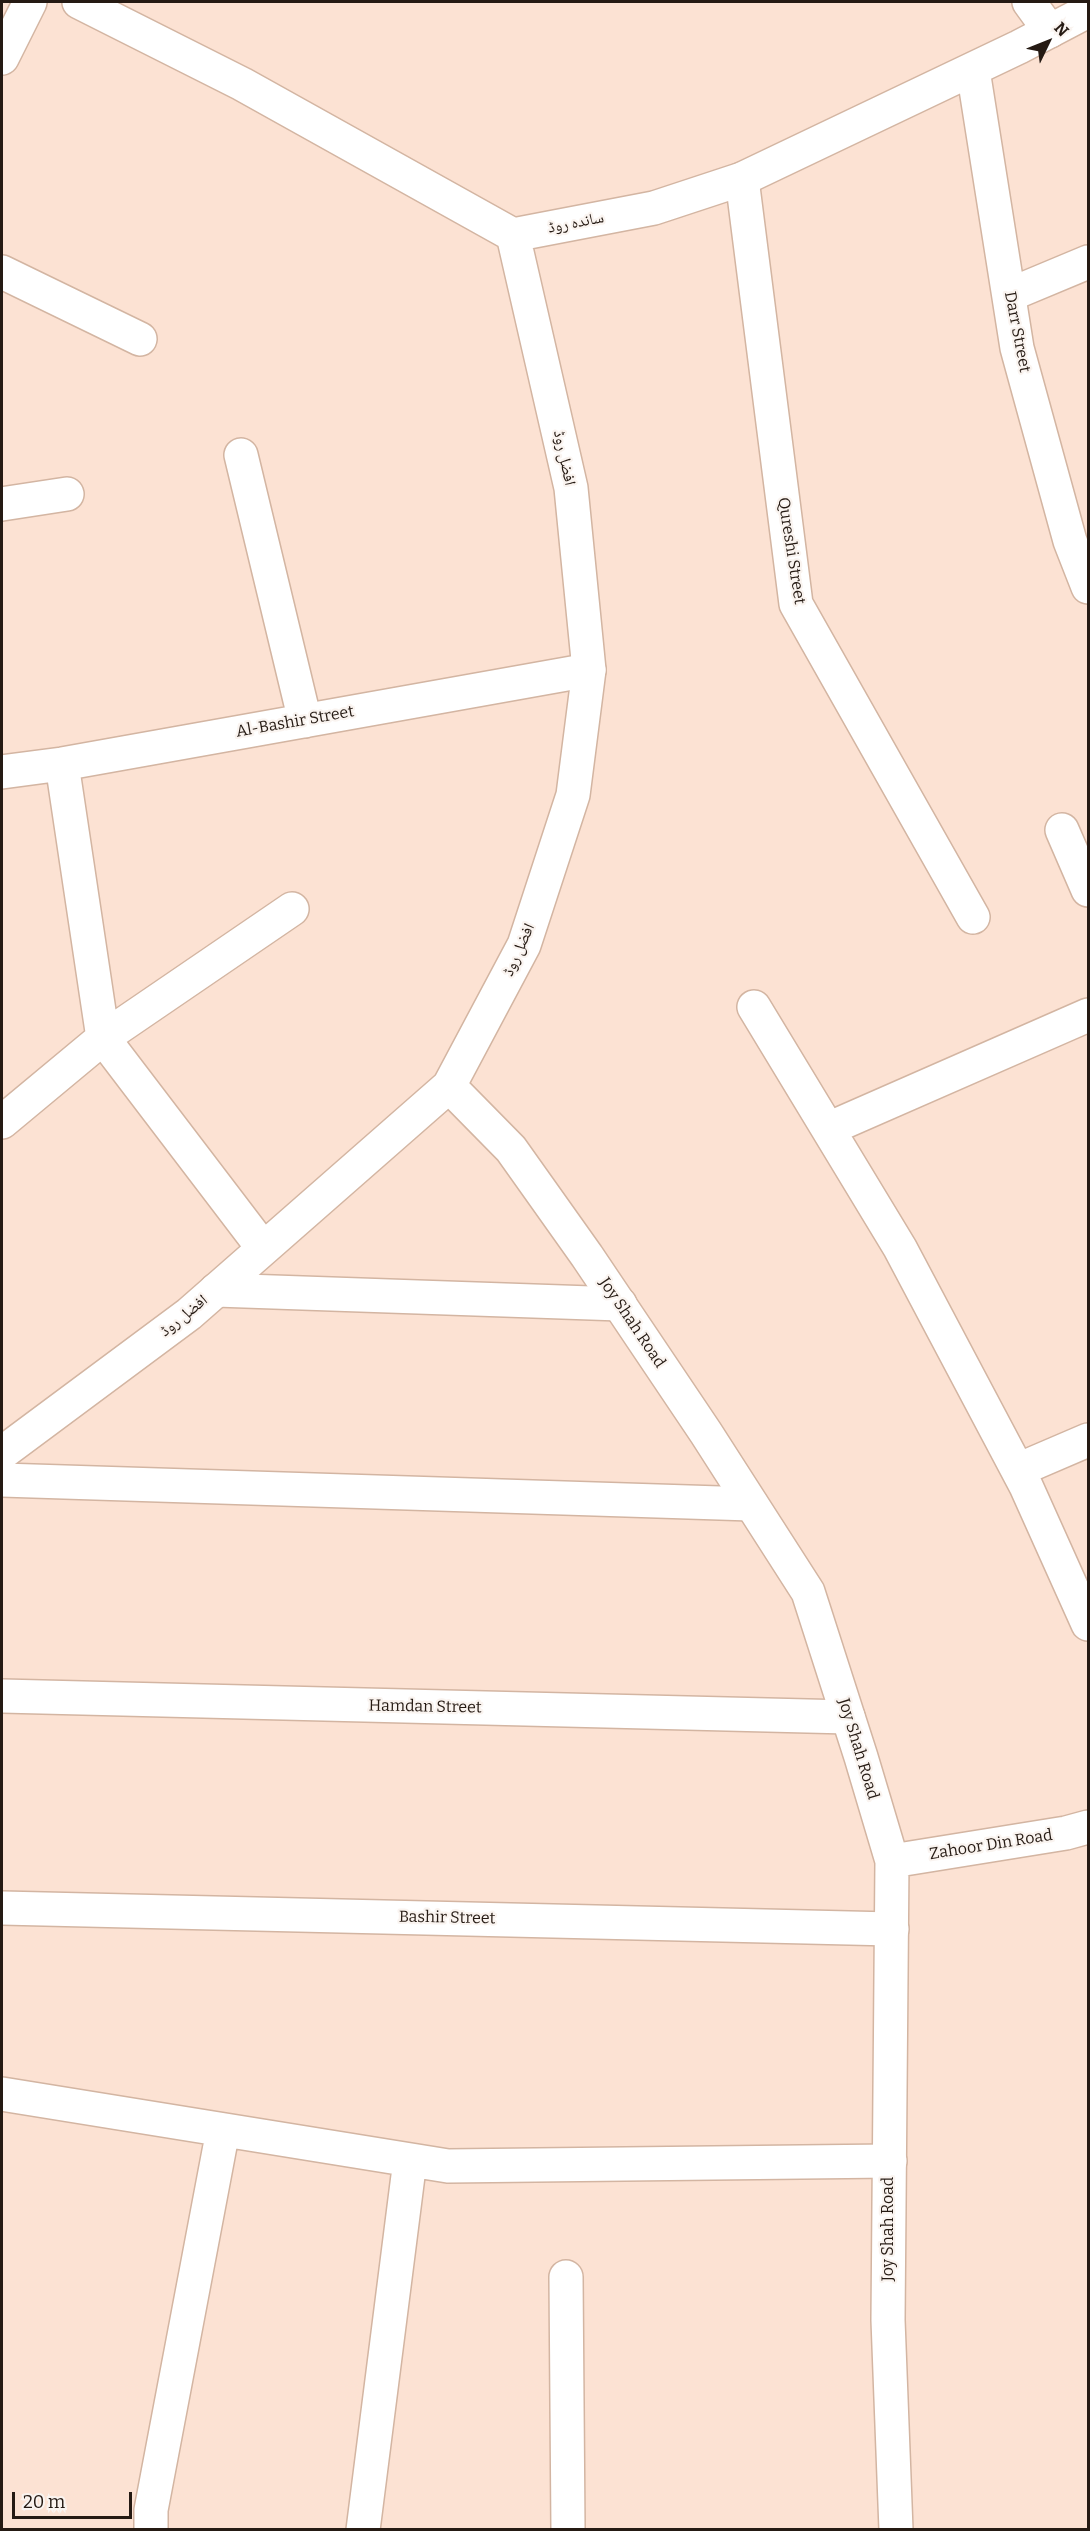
<!DOCTYPE html>
<html>
<head>
<meta charset="utf-8">
<style>
	body { margin:0 }
	#map { position:relative; width:1090px; height:2531px; overflow:hidden; background:#fce2d3; font-family:Bitter,serif }
	canvas { display:block }
	.frame { position:absolute; inset:0; border:3px solid #251a13; pointer-events:none }
	.north { position:absolute; left:1018px; top:12px; width:60px; height:60px; -webkit-text-stroke:4px #faf4f0; paint-order:stroke; rotate:47deg; font-size:16px; font-weight:700; line-height:24px; text-align:center; color:#251a13 }
	.north::after { content:''; display:block; margin:auto; width:21px; height:27px; background:#251a13; clip-path:polygon(50% 0,100% 100%,50% 72%,0 100%) }
	.scale { position:absolute; left:12px; top:2492px; width:120px; height:27px; box-sizing:border-box; border:3px solid #251a13; border-top:0; padding-left:8px; font-size:18px; line-height:21px; white-space:nowrap; color:#251a13; -webkit-text-stroke:4px #faf4f0; paint-order:stroke }
</style>
</head>
<body>
<div id="map">
<canvas width="1090" height="2531"></canvas>
<div class="frame"></div>
<div class="north">N</div>
<div class="scale">20 m</div>
</div>
<script>
const ctx = document.querySelector('canvas').getContext('2d');
ctx.lineJoin = 'round';
function poly(rows) {
  const path = new Path2D();
  for (const r of rows) {
    path.moveTo(r[0], r[1]);
    for (let i = 2; i < r.length; i += 2) path.lineTo(r[i], r[i + 1]);
  }
  return path;
}
function strokePath(path, color, width, dash) {
  ctx.strokeStyle = color;
  ctx.lineWidth = width;
  ctx.lineCap = dash ? 'butt' : 'round';
  ctx.setLineDash(dash || []);
  ctx.stroke(path);
}
function label(font, color, halo, rows, align = 'center') {
  ctx.font = font + ' Bitter,"Noto Naskh Arabic",serif';
  ctx.lineWidth = 4.5;
  ctx.setLineDash([]);
  ctx.textBaseline = 'middle';
  ctx.strokeStyle = halo;
  ctx.fillStyle = color;
  for (const [text, x, y, turn = 0] of rows) {
    ctx.save();
    ctx.translate(x, y);
    ctx.rotate((+turn || 0) * Math.PI / 180);
    ctx.textAlign = isNaN(turn) ? turn : align;
    if (halo) ctx.strokeText(text, 0, 0);
    ctx.fillText(text, 0, 0);
    ctx.restore();
  }
}
const street = poly([
	[1029,2,1050,31],
	[2,58,30,2],
	[973,70,1017,348,1070,541,1088,587],
	[742,179,796,604,973,917],
	[2,272,140,339],
	[1009,295,1088,262],
	[241,455,305,721],
	[2,504,67,494],
	[2,772,62,764,589,670],
	[1062,830,1088,890],
	[754,1007,900,1248,1026,1486,1088,1624],
	[2,1122,103,1038,62,764],
	[828,1129,1088,1015],
	[263,1248,103,1038,292,909],
	[216,1290,620,1304],
	[1018,1470,1088,1440],
	[2,1480,751,1504],
	[2,1696,848,1717],
	[2,1908,892,1929],
	[2,2094,448,2166,890,2161],
	[566,2277,568,2530],
	[151,2530,151,2510,223,2130],
	[363,2530,410,2160]
]);
const secondary = poly([
	[79,2,242,84,513,235,654,208,742,179,1019,47,1088,11],
	[449,1086,511,1149,587,1256,706,1433,808,1592,861,1757,892,1861,888,2320,896,2530],
	[2,1453,189,1314,449,1086,524,945,573,795,589,670,571,488,513,235],
	[892,1861,1066,1833,1088,1827]
]);
strokePath(street, '#d3b5a2', 36);
strokePath(secondary, '#d3b5a2', 36);
strokePath(street, '#fff', 33);
strokePath(secondary, '#fff', 33);
label('16px', '#251a13', '#faf4f0', [
	["ساندہ روڈ",576,223,-11],
	["Darr Street",1017,332,79],
	["افضل روڈ",564,458,78],
	["Qureshi Street",791,551,81],
	["Al-Bashir Street",295,722,-10],
	["افضل روڈ",519,950,-66],
	["افضل روڈ",184,1316,-39],
	["Joy Shah Road",632,1323,56],
	["Hamdan Street",425,1707,1],
	["Joy Shah Road",858,1749,73],
	["Zahoor Din Road",991,1845,-9],
	["Bashir Street",447,1918,1],
	["Joy Shah Road",889,2229,-90]
]);
</script>
</body>
</html>
